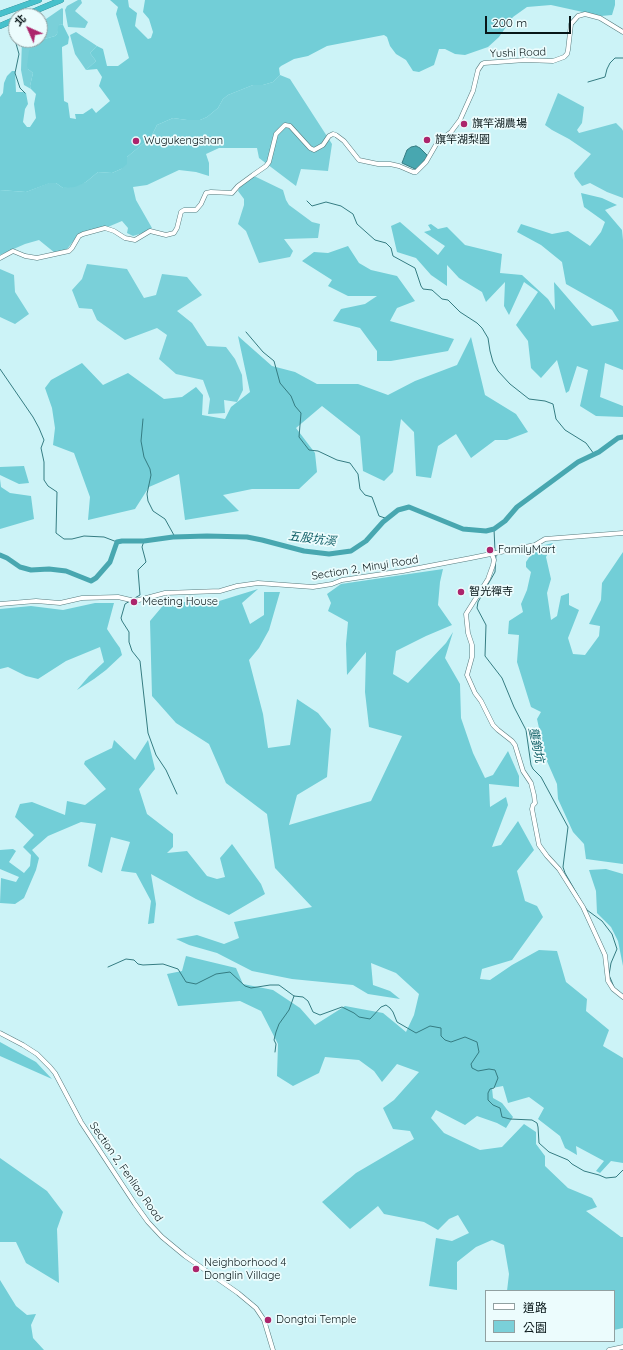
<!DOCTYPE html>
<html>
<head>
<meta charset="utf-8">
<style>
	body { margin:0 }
	#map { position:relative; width:623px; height:1350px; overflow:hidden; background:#ccf3f7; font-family:Quicksand,"Noto Sans TC",sans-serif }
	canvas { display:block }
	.legend { position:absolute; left:485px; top:1290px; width:130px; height:52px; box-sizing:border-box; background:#ecfcfd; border:1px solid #91a0a1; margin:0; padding:5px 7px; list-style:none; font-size:12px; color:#081618 }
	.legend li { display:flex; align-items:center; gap:8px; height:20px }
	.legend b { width:20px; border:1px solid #91a0a1 }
	.north { position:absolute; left:8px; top:8px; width:40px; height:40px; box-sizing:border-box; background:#ecfcfd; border:1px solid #91a0a1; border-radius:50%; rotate:315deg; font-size:11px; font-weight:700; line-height:16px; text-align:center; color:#081618 }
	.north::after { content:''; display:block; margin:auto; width:14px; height:18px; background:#ac256c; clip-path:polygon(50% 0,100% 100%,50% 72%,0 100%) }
	.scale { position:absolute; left:485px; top:16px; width:86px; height:18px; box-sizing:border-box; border:2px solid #081618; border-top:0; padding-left:5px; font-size:12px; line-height:14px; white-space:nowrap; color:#081618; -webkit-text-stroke:3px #ecfcfd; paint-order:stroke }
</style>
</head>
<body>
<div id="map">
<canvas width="623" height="1350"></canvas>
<ul class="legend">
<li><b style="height:5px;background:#fff"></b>道路</li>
<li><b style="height:11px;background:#7ad0d9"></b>公園</li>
</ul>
<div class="north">北</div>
<div class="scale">200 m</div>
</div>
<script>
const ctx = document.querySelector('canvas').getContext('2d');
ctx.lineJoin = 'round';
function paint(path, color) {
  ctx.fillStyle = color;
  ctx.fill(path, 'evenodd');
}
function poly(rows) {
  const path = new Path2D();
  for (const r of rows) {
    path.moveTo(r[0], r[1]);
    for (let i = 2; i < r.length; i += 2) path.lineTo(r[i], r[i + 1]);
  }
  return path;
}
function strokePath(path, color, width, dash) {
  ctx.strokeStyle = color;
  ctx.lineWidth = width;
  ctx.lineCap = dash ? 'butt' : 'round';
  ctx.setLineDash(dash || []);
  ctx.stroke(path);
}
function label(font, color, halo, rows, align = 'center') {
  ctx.font = font + ' Quicksand,"Noto Sans TC",sans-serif';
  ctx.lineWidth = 3.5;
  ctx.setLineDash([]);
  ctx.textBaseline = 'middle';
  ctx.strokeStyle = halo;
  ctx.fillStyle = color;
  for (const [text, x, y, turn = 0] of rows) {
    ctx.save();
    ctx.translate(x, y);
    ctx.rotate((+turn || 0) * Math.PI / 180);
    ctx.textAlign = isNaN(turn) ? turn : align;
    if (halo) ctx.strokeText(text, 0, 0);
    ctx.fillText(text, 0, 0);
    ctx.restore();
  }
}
paint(poly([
	[78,0,81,0,82,3,75,11,88,22,85,28,68,27,65,10,67,6],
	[62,8,63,9,63,25,60,24,57,34,55,36,41,40,28,69,33,73,30,86,31,89,24,85,21,70,22,40,40,40,40,22,46,19],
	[76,32,97,46,90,53,96,61,86,70,75,54,70,35],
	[280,75,290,79,332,144,328,171,301,169,296,186,259,158,257,148,219,148,206,154,209,163,209,176,196,172,179,170,147,185,133,187,136,200,152,228,143,233,133,236,127,233,128,228,122,221,103,229,79,234,67,249,55,253,39,240,25,244,0,255,0,190,26,192,49,183,56,183,63,188,86,182,98,172,112,173,121,169,127,157,151,137,157,125,173,118,187,120,200,120,207,117,218,108,223,99,228,95,253,85,263,85,273,82],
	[558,93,584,107,582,123,577,130,579,133,616,123,622,129,623,131,623,198,607,192,590,183,582,186,575,177,574,173,591,154,569,139,552,130,545,125],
	[254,176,283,190,286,200,289,205,312,222,320,224,318,238,284,239,293,251,290,257,259,263,246,231,238,224,244,205,244,199,238,191,240,187],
	[87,264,127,269,144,298,156,295,162,274,187,277,202,295,177,311,192,323,207,346,226,347,235,359,242,375,243,390,237,402,224,400,225,413,208,414,210,399,203,380,176,374,159,359,167,335,157,328,125,340,97,320,92,309,79,308,72,290,82,279],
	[0,269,14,275,15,292,29,314,15,324,0,317]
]), '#7ad0d9');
paint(poly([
	[110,0,128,0,129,7,137,13,135,26,148,39,151,38,153,32,149,19,143,12,145,0,615,0,615,5,612,15,601,16,551,5,527,7,513,17,499,37,488,47,465,55,455,54,445,49,439,49,434,65,419,72,413,71,406,60,396,54,390,46,387,37,384,35,327,46,308,56,294,59,281,66,279,68,280,75,273,82,263,85,253,85,228,95,223,99,218,108,207,117,200,120,187,120,173,118,157,125,151,137,127,157,127,164,121,169,112,173,98,172,86,182,75,187,63,188,56,183,50,183,26,192,0,190,0,97,3,93,4,83,7,76,12,71,15,71,16,92,23,92,26,93,28,104,25,109,23,122,27,127,30,127,36,118,34,104,36,94,31,89,30,86,33,73,28,69,27,66,29,51,31,48,35,48,41,40,55,36,57,34,58,27,60,24,63,25,69,37,68,44,62,47,62,50,64,101,68,103,70,118,76,119,75,114,83,114,92,108,96,113,110,101,99,86,102,77,97,69,86,70,96,61,90,53,97,46,103,49,107,66,118,66,129,58,116,14,118,7],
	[581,193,602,198,617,205,605,210,622,230,623,240,623,370,605,363,600,397,623,406,623,417,596,416,580,406,588,370,577,366,569,391,566,393,557,360,541,378,531,368,528,341,516,325,538,292,524,282,509,315,504,306,505,282,486,302,482,292,459,278,447,265,447,286,431,275,416,258,397,252,391,226,400,222,438,255,445,246,424,232,431,230,428,225,431,224,438,229,447,227,465,245,502,254,500,273,522,275,548,299,555,310,554,282,592,326,619,321,612,310,566,284,562,262,541,245,517,232,521,224,552,234,568,231,590,246,601,232,605,222,584,207],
	[348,246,359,263,371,270,397,276,415,301,397,308,390,321,454,339,448,351,391,361,377,361,377,351,360,328,333,321,341,309,365,304,377,296,348,296,328,286,332,280,302,261,314,252,328,253],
	[238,336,272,366,295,372,317,384,358,384,388,395,415,381,457,365,471,337,485,395,516,414,528,432,507,440,495,440,471,458,456,434,438,446,431,478,416,476,414,432,401,419,393,472,384,481,363,471,360,436,322,406,296,428,315,453,317,472,299,489,252,489,223,495,239,511,185,520,179,474,149,487,135,509,88,520,90,497,74,453,53,445,55,428,52,408,45,388,51,380,82,363,103,385,128,373,164,399,182,397,196,387,203,395,202,415,225,419,231,407,250,392],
	[24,466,29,483,19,484,0,475,0,467],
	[0,479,1,487,10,493,31,496,34,519,0,529],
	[553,543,546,557,551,579,547,593,551,620,557,616,561,596,569,593,569,605,579,610,568,638,573,654,585,655,599,636,600,626,589,624,601,600,602,583,623,552,623,864,586,859,584,844,573,832,558,799,557,784,546,759,537,719,541,712,531,707,517,662,519,635,508,634,509,621,523,612,521,604,527,590,531,572,526,567,526,562,536,547],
	[443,569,440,582,438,605,452,625,426,636,396,651,393,674,408,683,446,643,453,632,445,658,460,684,461,718,473,753,485,778,493,775,508,751,519,776,519,787,489,784,490,807,506,797,508,805,492,847,501,845,518,821,534,850,517,871,525,901,537,906,543,917,512,960,482,969,480,979,490,980,512,965,539,950,557,951,566,982,587,999,586,1011,609,1030,603,1046,623,1058,623,1163,611,1161,600,1173,596,1171,604,1161,576,1146,577,1155,565,1148,560,1136,538,1119,544,1108,529,1097,508,1103,503,1086,492,1088,493,1098,502,1103,513,1117,506,1128,497,1123,477,1116,465,1125,436,1110,431,1118,444,1133,480,1150,502,1147,524,1124,536,1132,536,1144,545,1156,545,1166,568,1188,592,1198,597,1207,586,1211,621,1237,623,1237,623,1328,614,1330,614,1291,507,1291,509,1274,504,1245,492,1240,476,1247,457,1262,457,1290,429,1286,436,1238,452,1241,469,1233,458,1215,449,1219,438,1230,424,1222,384,1214,378,1206,350,1229,322,1202,356,1173,414,1139,410,1131,393,1129,383,1108,394,1100,419,1072,397,1064,382,1082,374,1071,359,1060,325,1057,319,1073,293,1086,277,1076,278,1044,261,1011,240,1001,178,1006,167,974,182,971,186,956,236,968,243,984,273,990,300,1008,315,1025,345,1006,383,1013,406,1032,414,1015,419,994,396,973,371,963,373,985,390,991,400,999,368,994,353,985,292,979,252,971,217,953,189,945,176,939,197,935,224,944,239,938,234,922,312,907,275,868,267,814,226,783,209,744,176,723,152,696,150,621,166,602,216,602,258,589,242,603,250,624,264,615,264,592,280,592,269,630,259,648,249,660,263,714,268,748,290,745,297,699,318,713,331,729,327,777,297,795,289,825,371,801,402,736,369,727,365,692,366,652,347,675,346,644,348,622,328,611,331,603,327,594,341,584],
	[95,603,114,603,107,629,115,641,120,648,122,655,106,670,94,679,77,690,89,676,104,662,100,647,66,661,38,679,26,676,8,667,0,669,0,609,31,606,63,610],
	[114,740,135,760,148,740,155,769,139,789,147,814,173,834,173,847,167,853,187,851,207,876,217,879,225,877,220,858,232,844,261,884,265,894,229,915,196,899,151,874,156,904,154,923,148,924,151,901,136,873,121,871,130,842,111,837,102,873,88,866,96,824,81,822,48,836,32,850,39,858,36,870,24,898,15,904,0,903,1,878,16,882,19,877,0,869,0,850,13,849,16,851,9,862,24,873,30,866,31,855,23,847,34,835,15,817,20,804,32,802,65,815,67,801,85,805,106,789,84,764,85,761,112,748],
	[606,869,623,874,623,966,618,941,611,927,597,913,596,891,589,870],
	[0,1042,36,1062,52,1079,0,1056],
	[0,1158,47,1191,63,1212,57,1229,59,1283,26,1263,16,1242,0,1242],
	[0,1280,16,1306,27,1315,36,1314,31,1325,33,1338,44,1350,0,1350]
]), '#72ced7');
const water = poly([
	[416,146,420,148,427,155,426,158,418,168,415,169,402,163,407,150,411,147,416,146]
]);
paint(water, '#48a7b0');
strokePath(water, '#357c82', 1);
strokePath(poly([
	[15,40,19,54,15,73,20,88,25,93],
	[588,82,605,77,607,69,610,63,615,58,623,58],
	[307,201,312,206,326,202,341,206,353,214,357,224,375,240,386,243,391,248,393,256,415,268,421,286,423,289,432,290,442,299,448,300,460,312,477,323,482,328,488,338,490,351,493,362,498,371,510,384,529,399,545,401,553,404,556,419,565,430,586,443,594,454],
	[246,332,263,352,274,361,280,383,291,396,295,406,301,413,299,437,309,450,318,451,337,460,350,463,358,474,360,489,365,495,372,497,379,516,388,519],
	[0,369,33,417,39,428,44,440,41,448,44,462,44,480,48,486,57,492,56,533,64,539,72,539,84,536,104,537,117,542],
	[143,419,141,441,144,457,150,469,151,475,147,494,148,501,153,511,165,519,175,537],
	[494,529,495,551],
	[496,554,495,572,478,602,477,608,486,625,485,656,502,678,514,707,526,730,531,765,533,769,541,777,568,827,563,867,565,873,580,899],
	[133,599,140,595,138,570,146,562,142,547,144,541],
	[130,601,125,604,121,618,122,621,129,632,129,642,132,651,140,661,148,733,156,755,166,770,177,794],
	[585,907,587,910,602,921,612,934,617,949,611,963,609,975,614,987],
	[108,967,126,959,134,960,138,964,143,965,163,964,178,969,186,982,196,984,216,974,230,972,245,986,251,988,270,985,279,985,294,996,303,997,308,1001,313,1012,320,1015,342,1007,354,1013,359,1017,370,1019,381,1007,386,1005,390,1008,393,1012,397,1022,416,1033,430,1026,441,1028,441,1036,445,1040,451,1042,465,1037,477,1042,479,1052,471,1064,472,1068,478,1071,489,1069,495,1070,498,1078,494,1088,490,1089,488,1093,488,1100,493,1105,500,1108,502,1117,510,1119,532,1120,537,1123,538,1127,539,1143,549,1152,568,1160,572,1164,584,1171,599,1175,606,1178,616,1177,623,1170],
	[275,1052,276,1044,274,1040,276,1032,279,1024,289,1010,294,996]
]), '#357c82', 1);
strokePath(poly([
	[0,555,7,558,20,567,31,570,49,569,66,571,91,581,96,578,110,562,117,542,122,541,144,541,173,537,207,536,247,537,262,540,304,551,329,554,351,551,366,541,383,522,398,510,409,507,463,529,486,531,494,529,505,521,517,507,578,462,599,452,618,438,623,437]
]), '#48a7b0', 5);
const secondary = poly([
	[0,258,13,251,25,256,37,258,69,251,72,248,79,236,83,234,105,228,114,231,125,238,135,240,150,231,166,235,174,233,177,228,181,212,184,210,196,210,201,204,206,193,211,192,232,193,238,186,253,175,266,166,269,162,276,134,285,125,290,126,310,148,314,150,323,145,329,136,333,134,336,135,344,141,359,160,378,164,390,164,399,166,413,172,416,172,426,162,437,143,451,132,460,120,473,91,478,70,482,64,484,63,525,60,553,61,564,57,567,54,568,50,571,24,578,16,585,14,600,18,623,32],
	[492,554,494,560,493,565,488,579,466,614,468,633,472,645,472,657,467,675,475,693,481,701,493,725,498,730,512,741,515,745,523,771,531,783,534,795,535,803,533,805,532,809,539,845,547,856,559,869,583,907,605,955,608,981,613,989,623,997],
	[0,604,36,601,60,603,82,598,118,597,135,601,165,593,220,591,237,586,258,583,313,587,332,584,342,580,403,571,471,558,535,545,545,539,623,533],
	[0,1033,23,1045,37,1054,50,1067,55,1073,81,1122,135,1204,148,1222,162,1237,185,1256,238,1293,256,1308,264,1320,273,1350],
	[609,1350,623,1347]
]);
const highway = poly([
	[0,14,39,0],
	[23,16,61,0],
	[0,26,16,19]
]);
strokePath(secondary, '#577b7e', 5);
strokePath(highway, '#30858d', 6);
strokePath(secondary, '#fff', 4);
strokePath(highway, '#46c1cc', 5.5);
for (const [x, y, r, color] of [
	[464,124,4,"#ac256c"],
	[427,140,4,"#ac256c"],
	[136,141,4,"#ac256c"],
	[490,550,4,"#ac256c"],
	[461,592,4,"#ac256c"],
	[134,602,4,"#ac256c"],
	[196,1269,4,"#ac256c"],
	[268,1320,4,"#ac256c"]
]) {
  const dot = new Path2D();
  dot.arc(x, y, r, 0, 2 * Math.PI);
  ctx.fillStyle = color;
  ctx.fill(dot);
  strokePath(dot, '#ecfcfd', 1.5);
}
label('11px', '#081618', '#ecfcfd', [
	["Yushi Road",518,53,-2],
	["Section 2, Minyi Road",365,568,-9],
	["Section 2, Fenliao Road",126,1172,55]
]);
label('11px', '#081618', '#ecfcfd', [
	["旗竿湖農場",472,124],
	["旗竿湖梨園",435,140],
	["Wugukengshan",144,141],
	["FamilyMart",498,550],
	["智光禪寺",469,592],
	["Meeting House",142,602],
	["Neighborhood 4",204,1263],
	["Donglin Village",204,1276],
	["Dongtai Temple",276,1320]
], 'left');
label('italic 12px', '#146269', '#ecfcfd', [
	["五股坑溪",312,539,7],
	["壟鉤坑",536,745,78]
]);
</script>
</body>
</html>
